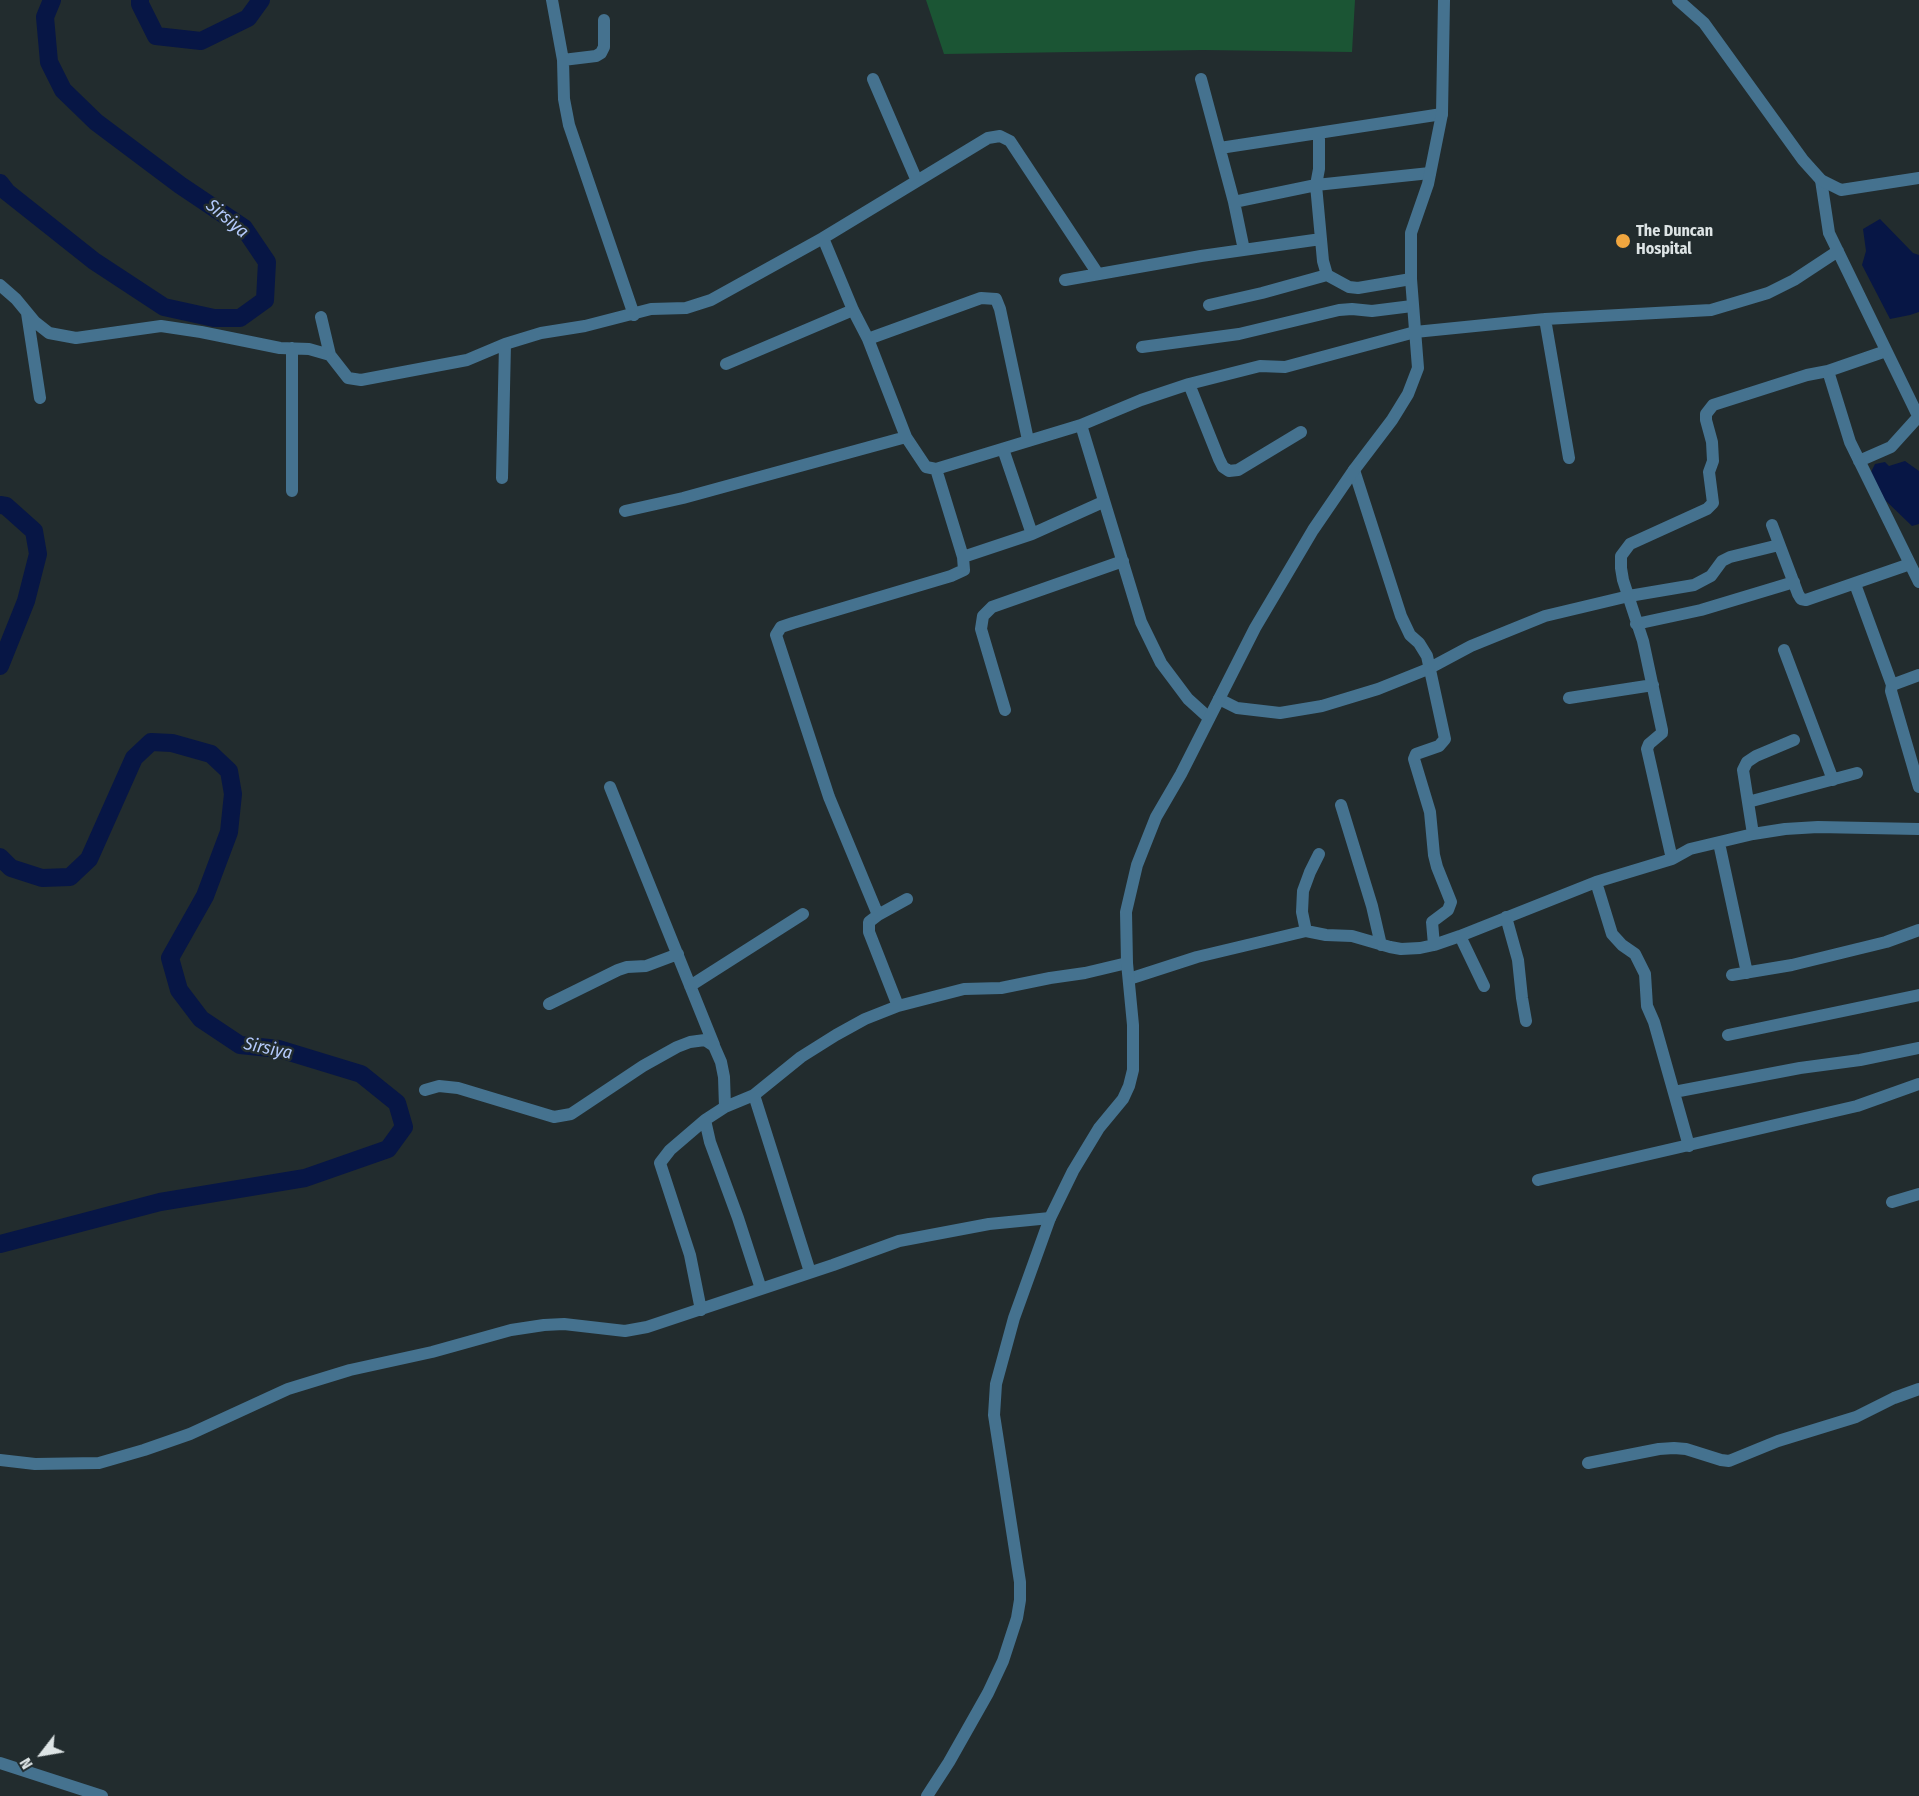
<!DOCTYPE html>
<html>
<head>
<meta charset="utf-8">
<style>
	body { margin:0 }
	#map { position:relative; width:1919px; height:1796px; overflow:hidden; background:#222c2e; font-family:"Fira Sans Condensed",sans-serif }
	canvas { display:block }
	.north { position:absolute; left:12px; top:1724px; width:60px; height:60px; -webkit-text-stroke:4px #222c2e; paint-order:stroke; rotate:239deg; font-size:16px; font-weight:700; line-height:24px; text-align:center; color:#dde4e5 }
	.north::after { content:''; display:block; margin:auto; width:21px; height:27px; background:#dde4e5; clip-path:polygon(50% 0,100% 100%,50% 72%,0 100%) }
</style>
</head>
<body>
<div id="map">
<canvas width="1919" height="1796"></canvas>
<div class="north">N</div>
</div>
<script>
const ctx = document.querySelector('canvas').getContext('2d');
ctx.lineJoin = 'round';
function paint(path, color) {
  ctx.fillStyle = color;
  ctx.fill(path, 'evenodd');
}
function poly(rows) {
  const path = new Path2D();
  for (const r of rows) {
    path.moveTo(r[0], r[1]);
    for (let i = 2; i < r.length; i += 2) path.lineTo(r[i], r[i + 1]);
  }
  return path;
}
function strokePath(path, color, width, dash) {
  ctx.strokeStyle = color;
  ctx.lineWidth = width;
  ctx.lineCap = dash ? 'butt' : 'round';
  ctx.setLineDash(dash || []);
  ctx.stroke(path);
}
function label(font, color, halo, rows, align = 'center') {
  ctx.font = font + ' "Fira Sans Condensed",sans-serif';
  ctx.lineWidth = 5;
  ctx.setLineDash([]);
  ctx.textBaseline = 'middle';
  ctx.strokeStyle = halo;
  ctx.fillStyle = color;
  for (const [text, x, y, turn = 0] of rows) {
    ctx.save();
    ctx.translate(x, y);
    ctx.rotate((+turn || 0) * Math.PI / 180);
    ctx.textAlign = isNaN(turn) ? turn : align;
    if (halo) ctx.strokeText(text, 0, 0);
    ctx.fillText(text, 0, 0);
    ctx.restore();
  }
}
paint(poly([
	[926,0,1355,0,1352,52,1203,50,944,54]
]), '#1b5534');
paint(poly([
	[1880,219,1913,253,1919,255,1919,312,1910,315,1890,319,1862,265,1866,251,1863,229],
	[1905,461,1919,471,1919,524,1912,526,1884,499,1870,474,1875,464,1885,462,1889,466]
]), '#071645');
strokePath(poly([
	[140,0,140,4,156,36,201,41,248,18,261,0],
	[0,183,7,192,94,261,164,307,214,318,240,318,265,300,267,262,244,228,180,185,96,122,63,90,49,62,45,17,52,0],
	[0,505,6,506,34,531,38,554,26,601,0,666],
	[0,857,11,868,42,878,70,877,89,859,134,758,151,742,172,743,211,754,229,771,233,794,229,832,205,896,170,958,179,990,201,1019,240,1045,279,1049,361,1074,397,1103,404,1127,388,1149,305,1178,160,1202,0,1244]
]), '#071645', 18);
strokePath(poly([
	[552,0,563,60,564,99,569,125,634,315],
	[563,60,596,56,601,53,604,47,604,20],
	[873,79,917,181],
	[1201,79,1234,202,1316,185,1430,173],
	[1220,148,1442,114],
	[1821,180,1829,233,1919,418],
	[1234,202,1244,250],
	[823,238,988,138,1000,136,1010,141,1098,274],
	[1327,275,1349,287,1358,288,1411,279],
	[1065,280,1201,256,1321,239],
	[0,285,16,299,35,322,49,333,76,338,161,326,201,332,280,348,309,349,330,355],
	[1209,305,1262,293,1327,275,1323,261,1316,185,1319,169,1319,134],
	[27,313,40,398],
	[321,317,330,355,348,378,361,380,467,360,505,344,541,333,585,326,651,309,686,308,711,300,823,238,853,310,868,339,906,437,926,467,936,469,1081,425,1141,400,1189,384,1260,366,1285,367,1415,332,1545,319,1711,310,1768,293,1794,280,1838,251],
	[1545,319,1569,458],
	[868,339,981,298,996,299,1000,309,1028,440],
	[1142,347,1239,334,1339,310,1352,309,1372,311,1412,306],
	[292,348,292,491],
	[726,364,853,310],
	[1828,371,1850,442,1919,582],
	[1189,384,1219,459,1223,467,1229,471,1238,470,1301,432],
	[1081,425,1141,622,1161,663,1188,699,1209,718],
	[1003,449,1032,534],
	[1859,461,1891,447,1919,416],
	[1354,470,1401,616,1410,635,1419,643,1427,656,1445,739,1439,746,1416,754,1414,759,1430,812,1434,855,1437,867,1451,902,1448,910,1432,922,1434,945],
	[502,478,505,344],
	[625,511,683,498,906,437],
	[1772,525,1798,594,1801,599,1806,600,1910,564],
	[963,557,1032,534,1103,502],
	[1855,584,1892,685],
	[1636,624,1701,610,1794,582],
	[1784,650,1833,780],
	[1919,675,1892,685,1891,691,1919,787],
	[1569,698,1653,685],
	[1219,699,1237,708,1280,713,1322,706,1378,689,1428,669,1471,646,1545,616,1629,596,1694,585,1711,576,1722,561,1730,557,1779,545],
	[1005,710,981,629,983,616,992,607,1123,561],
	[610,787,714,1045],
	[1748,802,1857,773],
	[1341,805,1372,906,1381,945],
	[1753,834,1743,770,1747,762,1756,756,1794,740],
	[1719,843,1747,973],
	[1672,859,1647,749,1649,744,1662,733,1662,730,1643,641,1623,580,1621,568,1621,556,1630,544,1707,509,1713,503,1709,472,1713,461,1712,442,1706,420,1706,414,1713,405,1807,375,1828,371,1886,351],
	[1596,882,1612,934,1622,945,1635,954,1645,974,1647,1006,1654,1022,1689,1146],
	[878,915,829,797,776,635,781,627,793,623,951,576,964,570,963,557,936,469],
	[1506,917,1518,960,1522,998,1526,1021],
	[1306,931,1302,912,1303,891,1310,872,1319,854],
	[1460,936,1484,986],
	[1732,975,1792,965,1886,942,1919,930],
	[1129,979,1197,957,1306,931,1326,935,1352,936,1390,947,1401,949,1420,948,1434,945,1460,936,1596,882,1672,859,1690,849,1753,834,1785,829,1818,827,1919,829],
	[690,986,803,914],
	[549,1004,618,970,627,967,646,966,678,954],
	[898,1006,869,932,869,922,878,915,907,899],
	[1728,1035,1919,995],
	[425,1090,439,1086,458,1088,554,1117,571,1114,643,1066,677,1047,690,1042,705,1040,714,1046,721,1062,724,1077,725,1107],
	[1674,1092,1800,1068,1860,1060,1919,1048],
	[754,1095,810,1272],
	[1538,1180,1857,1106,1919,1084],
	[1892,1202,1919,1194],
	[761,1289,738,1218,710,1142,705,1120,725,1107,754,1095,801,1057,836,1035,865,1019,898,1006,964,989,1001,988,1050,978,1085,973,1127,963],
	[701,1310,690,1255,660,1163,670,1150,705,1120],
	[0,1460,35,1464,99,1463,144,1450,190,1434,288,1389,350,1370,432,1352,511,1330,544,1325,564,1324,625,1331,647,1327,833,1265,899,1241,989,1224,1050,1218],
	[1588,1463,1659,1449,1674,1448,1686,1449,1721,1460,1729,1461,1778,1441,1856,1417,1894,1398,1919,1389],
	[0,1763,102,1796]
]), '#45728f', 12);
strokePath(poly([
	[1678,0,1704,23,1803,160,1821,180,1841,190,1919,178],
	[927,1796,949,1762,988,1693,1003,1661,1017,1618,1020,1600,1020,1582,994,1415,996,1384,1014,1318,1050,1218,1073,1171,1099,1128,1123,1099,1129,1086,1133,1070,1133,1025,1127,963,1126,912,1137,865,1156,817,1181,774,1255,628,1313,530,1354,470,1392,420,1408,394,1418,368,1411,279,1411,233,1428,184,1442,114,1444,0]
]), '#45728f', 12);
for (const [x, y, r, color] of [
	[1623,241,8,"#f0a63f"]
]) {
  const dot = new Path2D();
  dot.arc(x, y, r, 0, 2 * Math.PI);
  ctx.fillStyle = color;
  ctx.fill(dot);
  strokePath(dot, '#222c2e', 2);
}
label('bold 16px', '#dde4e5', '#222c2e', [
	["The Duncan",1636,232],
	["Hospital",1636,250]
], 'left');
label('italic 18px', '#b4cafb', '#222c2e', [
	["Sirsiya",227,219,40],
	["Sirsiya",268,1049,12]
]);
</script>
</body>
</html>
